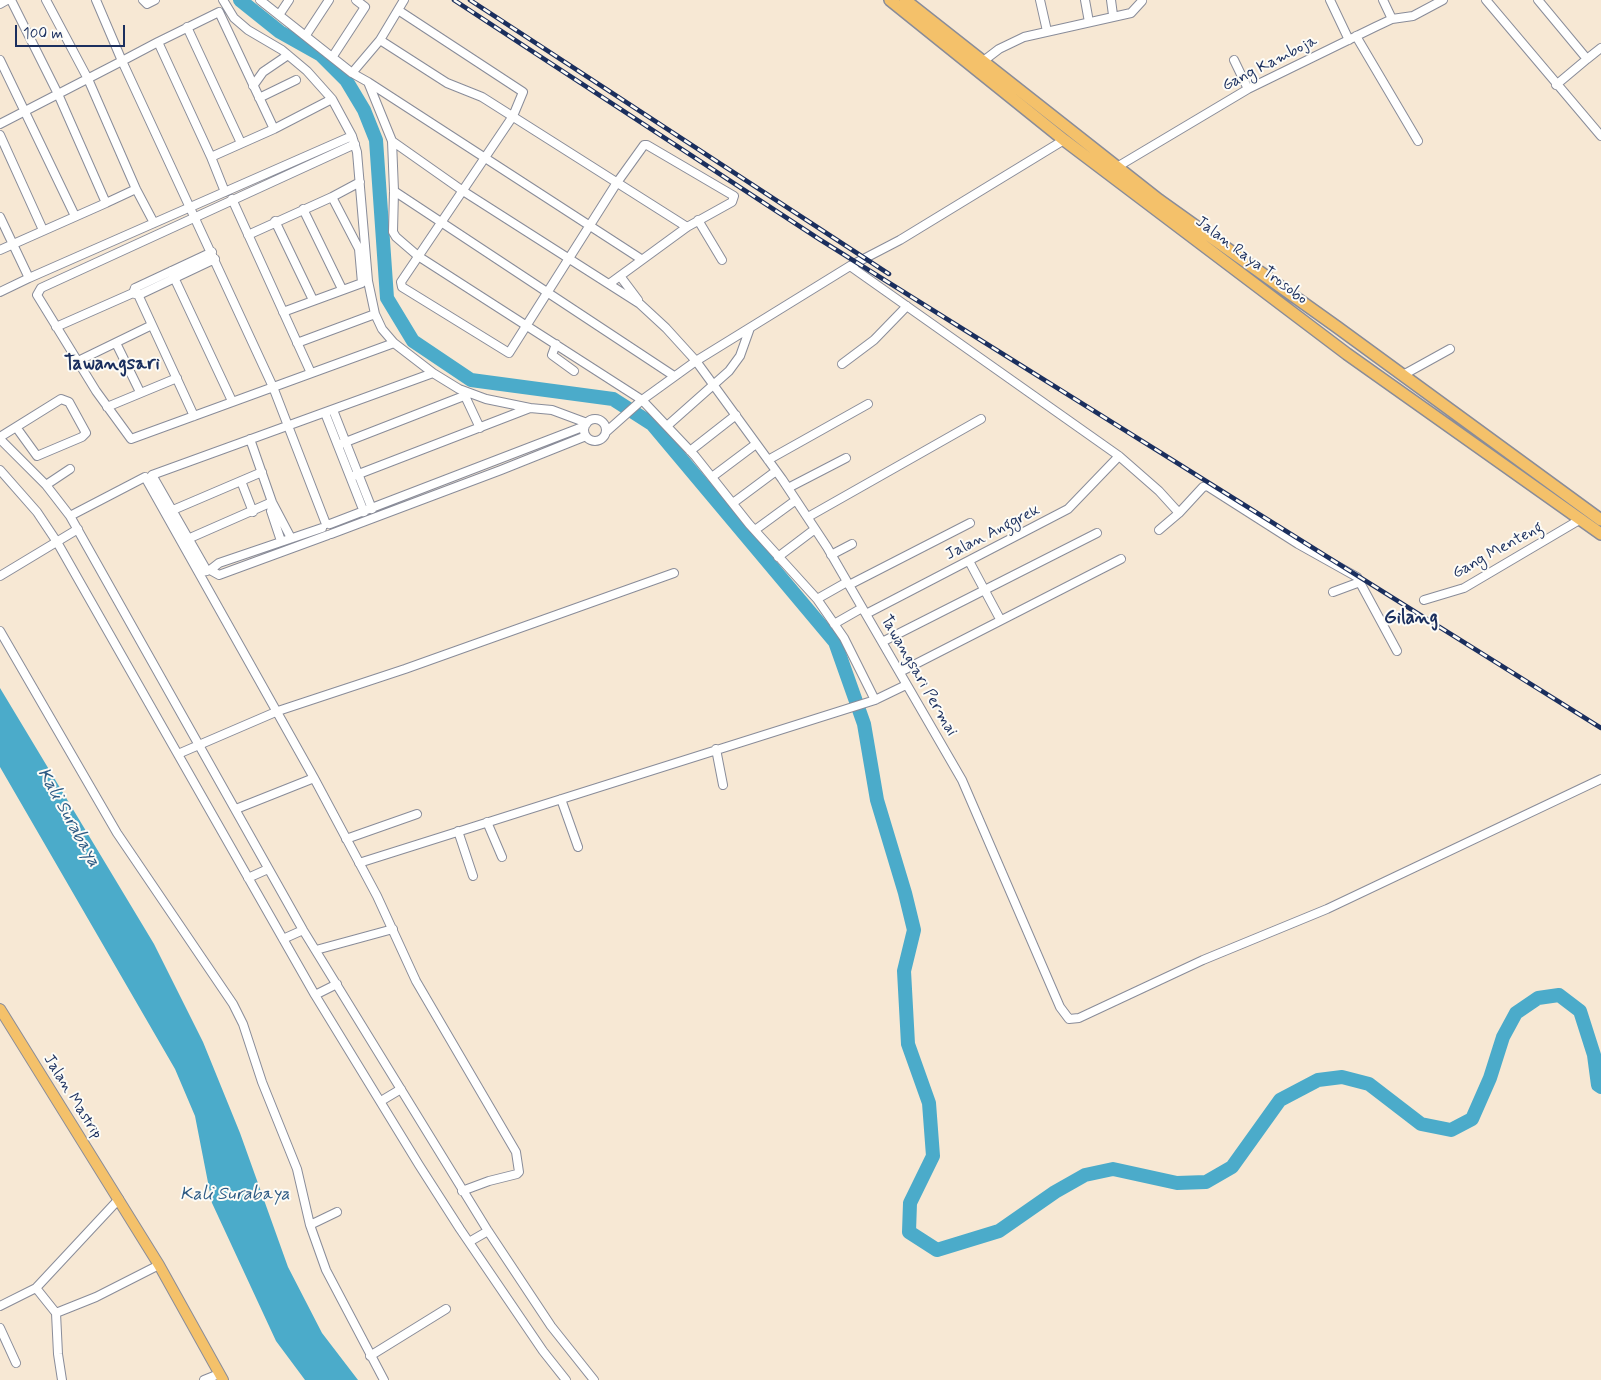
<!DOCTYPE html>
<html>
<head>
<meta charset="utf-8">
<style>
	body { margin:0 }
	#map { position:relative; width:1601px; height:1380px; overflow:hidden; background:#f7e8d4; font-family:Mynerve,sans-serif }
	canvas { display:block }
	.scale { position:absolute; left:15px; top:25px; width:110px; height:22px; box-sizing:border-box; border:2px solid #1b2f5e; border-top:0; padding-left:6px; font-size:15px; line-height:18px; white-space:nowrap; color:#1b2f5e; -webkit-text-stroke:4px #fdfcf7; paint-order:stroke }
</style>
</head>
<body>
<div id="map">
<canvas width="1601" height="1380"></canvas>
<div class="scale">100 m</div>
</div>
<script>
const ctx = document.querySelector('canvas').getContext('2d');
ctx.lineJoin = 'round';
function paint(path, color) {
  ctx.fillStyle = color;
  ctx.fill(path, 'evenodd');
}
function poly(rows) {
  const path = new Path2D();
  for (const r of rows) {
    if (r.length === 3) {
      path.moveTo(r[0] + r[2], r[1]);
      path.arc(r[0], r[1], r[2], 0, 2 * Math.PI);
      continue;
    }
    path.moveTo(r[0], r[1]);
    for (let i = 2; i < r.length; i += 2) path.lineTo(r[i], r[i + 1]);
  }
  return path;
}
function strokePath(path, color, width, dash) {
  ctx.strokeStyle = color;
  ctx.lineWidth = width;
  ctx.lineCap = dash ? 'butt' : 'round';
  ctx.setLineDash(dash || []);
  ctx.stroke(path);
}
function label(font, color, halo, rows, align = 'center') {
  ctx.font = font + ' Mynerve,sans-serif';
  ctx.lineWidth = 4;
  ctx.setLineDash([]);
  ctx.textBaseline = 'middle';
  ctx.strokeStyle = halo;
  ctx.fillStyle = color;
  for (const [text, x, y, turn = 0] of rows) {
    ctx.save();
    ctx.translate(x, y);
    ctx.rotate((+turn || 0) * Math.PI / 180);
    ctx.textAlign = isNaN(turn) ? turn : align;
    if (halo) ctx.strokeText(text, 0, 0);
    ctx.fillText(text, 0, 0);
    ctx.restore();
  }
}
paint(poly([
	[0,688,154,944,203,1042,240,1133,288,1267,322,1333,358,1380,305,1380,276,1341,212,1203,195,1116,175,1069,0,767]
]), '#4babca');
strokePath(poly([
	[240,0,280,32,321,55,346,80,364,110,376,140,387,298,413,341,471,380,613,399,652,424,835,642,864,724,877,800,905,893,914,930,904,971,908,1044,929,1103,933,1156,910,1203,909,1232,937,1250,999,1231,1055,1192,1085,1175,1113,1169,1177,1183,1206,1182,1232,1167,1280,1100,1318,1080,1342,1077,1369,1084,1421,1124,1451,1130,1472,1119,1490,1078,1503,1037,1516,1013,1538,998,1559,995,1580,1011,1594,1055,1598,1085,1601,1087]
]), '#4babca', 14);
const minor = poly([
	[11,0,58,94,106,203,136,189],
	[46,0,88,79,136,189,154,223],
	[96,0,122,61,158,42],
	[143,0,147,4,155,0],
	[223,0,234,18,248,30,282,50,307,71,332,99,352,136,357,152,368,281,375,314,382,329,394,343,433,373,459,389,486,399,530,408],
	[260,0,352,73,368,82,392,141,463,191,640,304,666,328,696,361,782,479,827,547,962,780,1060,1007,1069,1019,1079,1018,1203,960,1327,909,1601,779],
	[1040,0,1047,31],
	[1085,0,1089,22],
	[1111,0,1113,15],
	[1330,0,1349,40],
	[1383,0,1392,19],
	[1486,0,1601,136],
	[1538,0,1587,59,1601,48],
	[0,4,7,0],
	[398,10,523,92,513,116,401,282,402,287,509,353,616,184,644,145,647,145,734,196,732,202,687,227,609,284],
	[279,15,289,0],
	[187,27,241,143],
	[306,35,329,0],
	[1356,36,1418,141],
	[380,40,447,83,482,97,687,227],
	[333,56,365,7,356,0],
	[0,60,75,216],
	[1234,60,1248,89],
	[982,62,999,49,1024,37,1131,13,1142,1],
	[352,73,380,40,404,0],
	[368,82,641,259],
	[1556,85,1587,59],
	[253,86,263,72,288,55],
	[259,98,296,80],
	[0,124,122,61,273,387,326,524],
	[274,129,219,12,158,42,211,157,274,129,332,99],
	[0,135,43,230],
	[392,141,394,191,393,232,396,237,418,256,642,400,695,456,749,524,817,599,844,638,875,700,906,685],
	[355,144,41,288,37,295,96,391,131,439,394,343],
	[211,157,225,192],
	[1117,167,1248,89,1375,27,1392,19,1413,16,1443,0],
	[394,191,674,376],
	[232,199,311,373],
	[303,209,342,289],
	[0,217,29,278,352,136],
	[698,220,722,260],
	[275,221,313,300],
	[248,235,332,197,360,182],
	[0,250,106,203],
	[850,266,1119,456,1159,491,1179,513],
	[171,271,232,401],
	[620,276,638,300],
	[135,288,194,416],
	[0,292,29,278],
	[135,294,139,295,215,259],
	[283,312,362,283,359,249,332,197],
	[56,327,133,293,135,288,212,252],
	[116,343,140,392],
	[297,343,375,314],
	[556,344,552,355,574,371],
	[78,361,152,325],
	[842,364,874,340,907,306],
	[1403,375,1450,349],
	[465,396,480,428],
	[107,407,177,378],
	[333,410,372,509],
	[325,413,364,512],
	[595,430,11],
	[667,426,729,371,740,356,750,328],
	[606,432,642,400,696,361,850,266,900,240,1064,140],
	[0,437,61,399,69,402,86,433,82,437,37,456,16,427],
	[0,439,46,485,70,516,303,930,488,1231,551,1326,594,1380],
	[250,439,272,502,291,538],
	[338,445,469,394],
	[690,451,736,415],
	[768,460,868,404],
	[0,470,37,512,57,542,315,995,419,1165,460,1229,543,1351,566,1380],
	[351,477,530,408,552,410,587,423],
	[712,477,756,444],
	[241,481,253,512],
	[46,485,70,469],
	[788,488,846,458],
	[733,503,776,471],
	[273,505,271,511,281,541],
	[173,510,262,472],
	[70,516,145,477,314,778,377,896,416,981,516,1152,519,1172,517,1174,489,1181,462,1191],
	[808,517,981,419],
	[330,524,585,426],
	[755,530,796,500],
	[1159,530,1179,513,1203,487,1207,486,1298,544,1357,577,1397,651],
	[331,534,501,470,586,436],
	[190,538,272,502],
	[831,555,852,544],
	[778,557,815,529],
	[969,561,1000,619],
	[210,570,219,575,328,535],
	[207,571,152,475,433,373],
	[203,572,210,570,219,563,322,528],
	[0,576,78,529],
	[849,585,970,523],
	[1333,592,1360,582],
	[817,599,847,582],
	[1424,600,1464,588,1581,519],
	[866,614,1068,509,1119,456],
	[834,624,862,608],
	[0,631,117,833,233,1004,243,1024,262,1082,297,1169,310,1225,326,1270,384,1380],
	[882,642,1097,533],
	[900,672,1121,559],
	[716,749,723,785],
	[178,754,278,711,405,669,674,573],
	[561,799,578,847],
	[236,809,314,778],
	[487,822,502,857],
	[458,831,473,876],
	[346,839,417,814],
	[359,863,875,700],
	[248,878,268,869],
	[283,939,303,930],
	[316,950,393,929],
	[315,995,337,984],
	[381,1101,401,1089],
	[310,1225,337,1212],
	[469,1242,488,1231],
	[36,1288,56,1313,58,1354,62,1380],
	[0,1306,36,1288,119,1199],
	[56,1313,96,1297,159,1265],
	[0,1328,16,1363],
	[370,1356,446,1309],
	[204,1380,219,1374]
]);
const major = poly([
	[0,1009,159,1265,223,1380]
]);
const highway = poly([
	[890,0,1064,140,1347,354,1601,534],
	[905,0,1159,200,1337,327,1601,520]
]);
strokePath(minor, '#898c99', 10);
strokePath(major, '#898c99', 12);
strokePath(highway, '#898c99', 14);
strokePath(minor, '#fff', 8);
strokePath(major, '#f4c16a', 10);
strokePath(highway, '#f4c16a', 11);
const rail = poly([
	[454,0,819,239,1601,728],
	[470,0,889,274]
]);
strokePath(rail, '#1b2f5e', 4.5);
strokePath(rail, '#fdfcf7', 2.5, [8]);
label('16px', '#1b2f5e', '#fdfcf7', [
	["Gang Kamboja",1270,64,-27],
	["Jalan Raya Trosobo",1251,261,37],
	["Jalan Anggrek",993,533,-27],
	["Gang Menteng",1498,551,-29],
	["Tawangsari Permai",918,676,60],
	["Jalan Mastrip",72,1097,58]
]);
label('italic 18px', '#2c5a84', '#fdfcf7', [
	["Kali Surabaya",68,818,61],
	["Kali Surabaya",235,1195]
]);
label('bold 19px', '#1b2f5e', '#fdfcf7', [
	["Tawangsari",112,365],
	["Gilang",1411,619]
]);
</script>
</body>
</html>
